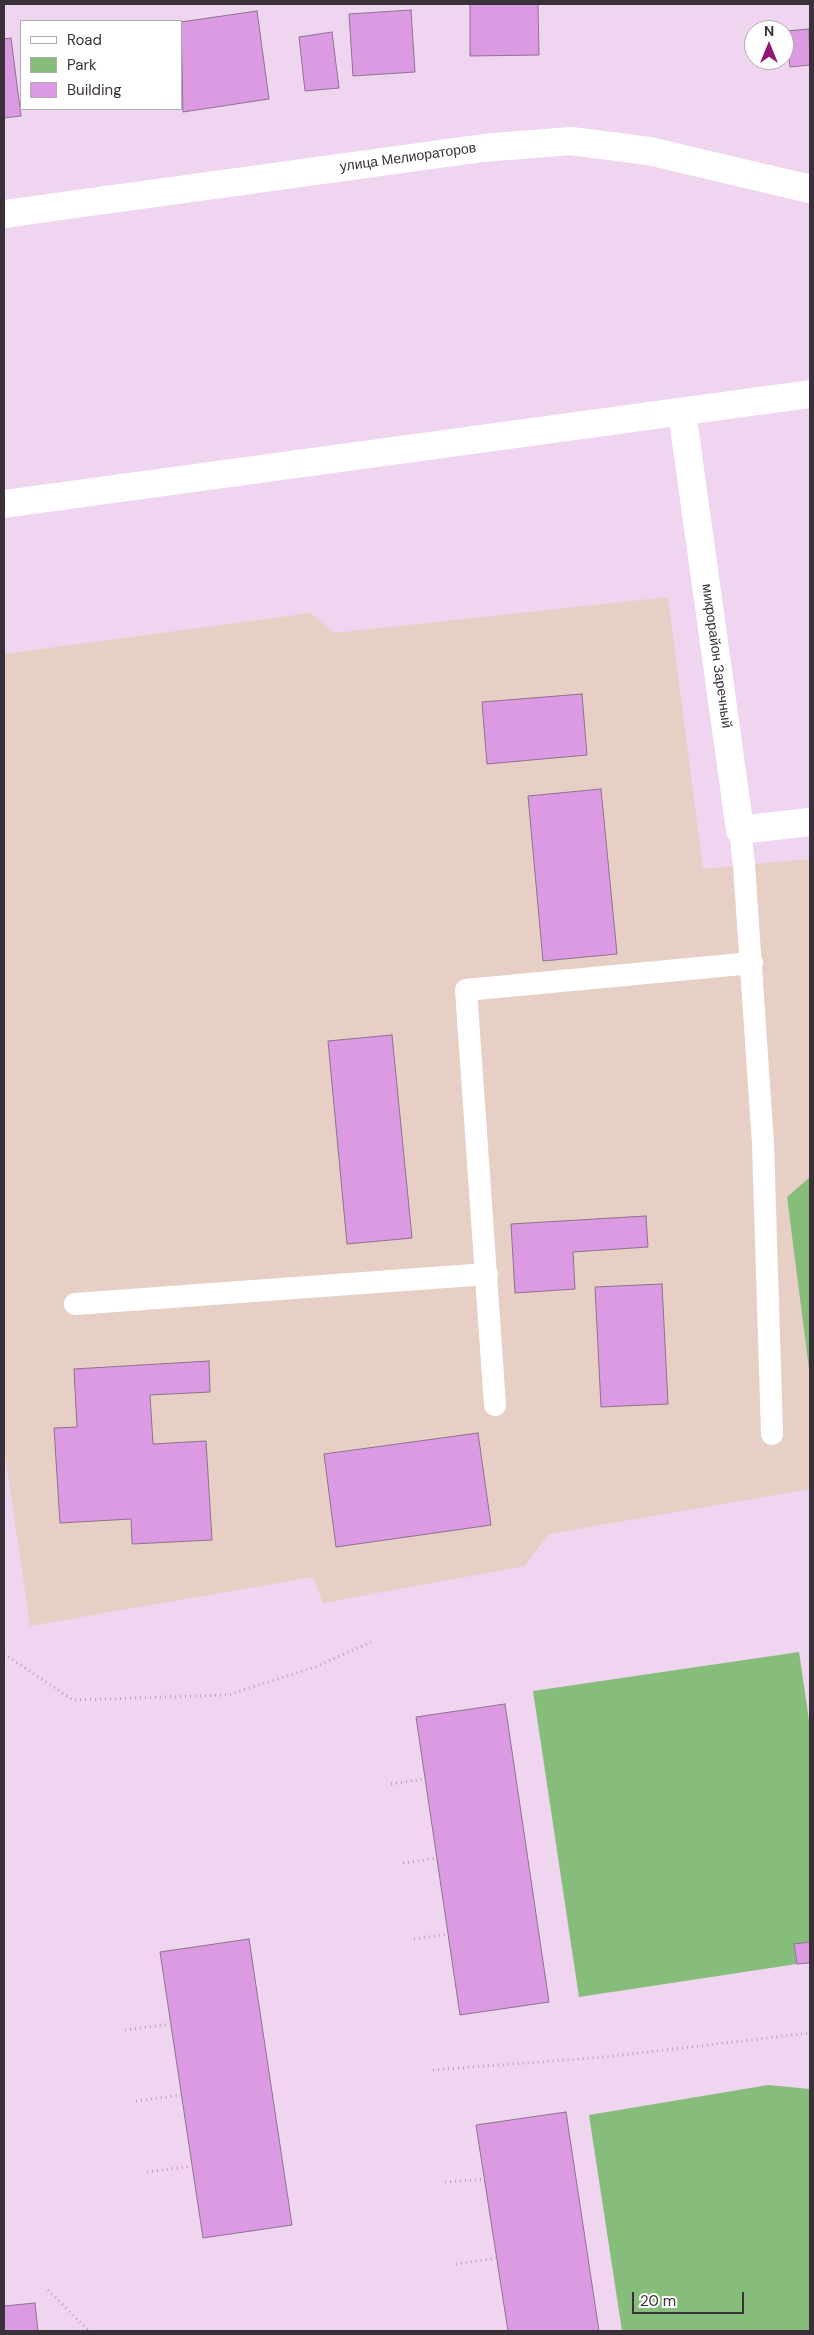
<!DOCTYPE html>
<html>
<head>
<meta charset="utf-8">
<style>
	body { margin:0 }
	#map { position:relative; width:814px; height:2335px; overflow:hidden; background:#efd5f0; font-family:"DM Sans",sans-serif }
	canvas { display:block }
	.frame { position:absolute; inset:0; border:5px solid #3a303a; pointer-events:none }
	.legend { position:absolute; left:20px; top:20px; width:162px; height:90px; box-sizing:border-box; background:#fff; border:1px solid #b0acb0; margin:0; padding:6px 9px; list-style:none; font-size:15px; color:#3a303a }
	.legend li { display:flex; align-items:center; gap:10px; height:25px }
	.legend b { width:25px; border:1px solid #b0acb0 }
	.north { position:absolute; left:744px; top:20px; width:50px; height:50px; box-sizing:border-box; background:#fff; border:1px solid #b0acb0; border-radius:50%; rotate:0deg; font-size:14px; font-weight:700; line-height:20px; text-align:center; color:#3a303a }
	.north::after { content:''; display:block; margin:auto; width:18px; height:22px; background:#8f1776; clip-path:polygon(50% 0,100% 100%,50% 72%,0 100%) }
	.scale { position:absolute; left:632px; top:2292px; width:112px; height:22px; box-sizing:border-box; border:2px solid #3a303a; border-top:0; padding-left:6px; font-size:15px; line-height:18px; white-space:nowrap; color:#3a303a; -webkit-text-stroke:4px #fff; paint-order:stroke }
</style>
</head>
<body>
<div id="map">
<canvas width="814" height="2335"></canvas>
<div class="frame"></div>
<ul class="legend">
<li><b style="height:6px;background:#fff"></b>Road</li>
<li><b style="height:14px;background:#87bd7a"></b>Park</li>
<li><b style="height:14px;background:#dc9ae2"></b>Building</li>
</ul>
<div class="north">N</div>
<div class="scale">20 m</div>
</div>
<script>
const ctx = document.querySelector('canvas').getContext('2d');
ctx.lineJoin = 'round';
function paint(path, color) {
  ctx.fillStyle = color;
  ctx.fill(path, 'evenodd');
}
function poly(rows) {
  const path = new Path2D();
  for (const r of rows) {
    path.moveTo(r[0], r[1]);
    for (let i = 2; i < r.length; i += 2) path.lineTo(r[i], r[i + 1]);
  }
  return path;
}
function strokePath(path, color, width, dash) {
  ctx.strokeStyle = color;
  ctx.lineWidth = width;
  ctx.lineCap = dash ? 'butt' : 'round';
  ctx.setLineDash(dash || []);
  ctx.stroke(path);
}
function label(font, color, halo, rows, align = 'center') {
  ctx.font = font + ' "DM Sans",sans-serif';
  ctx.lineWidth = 5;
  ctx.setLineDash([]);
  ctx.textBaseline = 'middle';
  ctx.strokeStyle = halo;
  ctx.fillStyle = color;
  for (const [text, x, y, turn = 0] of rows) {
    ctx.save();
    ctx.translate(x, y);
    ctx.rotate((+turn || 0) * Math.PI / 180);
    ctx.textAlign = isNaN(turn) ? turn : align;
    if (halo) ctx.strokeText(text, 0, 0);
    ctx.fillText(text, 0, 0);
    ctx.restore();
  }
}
paint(poly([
	[668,597,703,869,810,859,810,1177,787,1197,810,1377,810,1489,549,1534,525,1566,323,1603,313,1577,30,1626,4,1447,4,654,311,613,334,633]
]), '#e7cfc6');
paint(poly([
	[810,1177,810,1377,787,1197],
	[799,1652,810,1727,810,1942,794,1945,797,1964,579,1997,533,1691],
	[768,2085,810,2089,810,2331,622,2331,589,2115]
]), '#87bd7a');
const building = poly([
	[470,4,538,4,539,55,470,56,470,4],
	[411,10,415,72,353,76,349,14,411,10],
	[257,11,269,99,183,112,181,22,257,11],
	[809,29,810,65,790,67,786,31,809,29],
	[332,32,339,88,305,91,299,37,332,32],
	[11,38,21,116,4,118,4,39,11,38],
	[582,694,587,755,487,764,482,702,582,694],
	[601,789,617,954,543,961,528,796,601,789],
	[392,1035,412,1238,347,1244,328,1041,392,1035],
	[646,1216,648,1247,573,1252,575,1289,515,1293,511,1224,646,1216],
	[662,1284,668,1404,601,1407,595,1287,662,1284],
	[209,1361,210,1392,150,1395,153,1444,206,1441,212,1540,132,1544,131,1519,60,1523,54,1428,77,1427,74,1369,209,1361],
	[478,1433,491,1525,336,1547,324,1454,478,1433],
	[505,1704,549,2002,460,2015,416,1717,505,1704],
	[249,1939,292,2225,203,2238,160,1952,249,1939],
	[810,1942,810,1963,797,1964,794,1944,810,1942],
	[566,2112,599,2331,508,2331,476,2125,566,2112],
	[35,2303,38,2331,4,2331,4,2306,35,2303]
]);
paint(building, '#dc9ae2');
strokePath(building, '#8b748d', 1);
strokePath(poly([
	[4,1654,73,1700,228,1695,315,1667,371,1642],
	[391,1784,424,1779],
	[403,1863,437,1858],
	[414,1939,448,1934],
	[125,2030,171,2024],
	[433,2070,605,2057,810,2033],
	[136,2101,181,2095],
	[147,2172,192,2166],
	[445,2182,485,2179],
	[456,2264,497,2258],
	[48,2290,89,2331]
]), '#b7a2b8', 3, [1, 4]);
strokePath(poly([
	[740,830,744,865,763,1144,772,1434],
	[75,1304,487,1274],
	[495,1405,466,990,752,963]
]), '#fff', 22);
strokePath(poly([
	[4,214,483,148,571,141,649,151,810,189],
	[682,412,740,830,810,822],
	[4,504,810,394]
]), '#fff', 28);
label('14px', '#3a303a', '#fff', [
	["улица Мелиораторов",408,158,-8],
	["микрорайон Заречный",716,656,82]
]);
</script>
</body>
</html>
